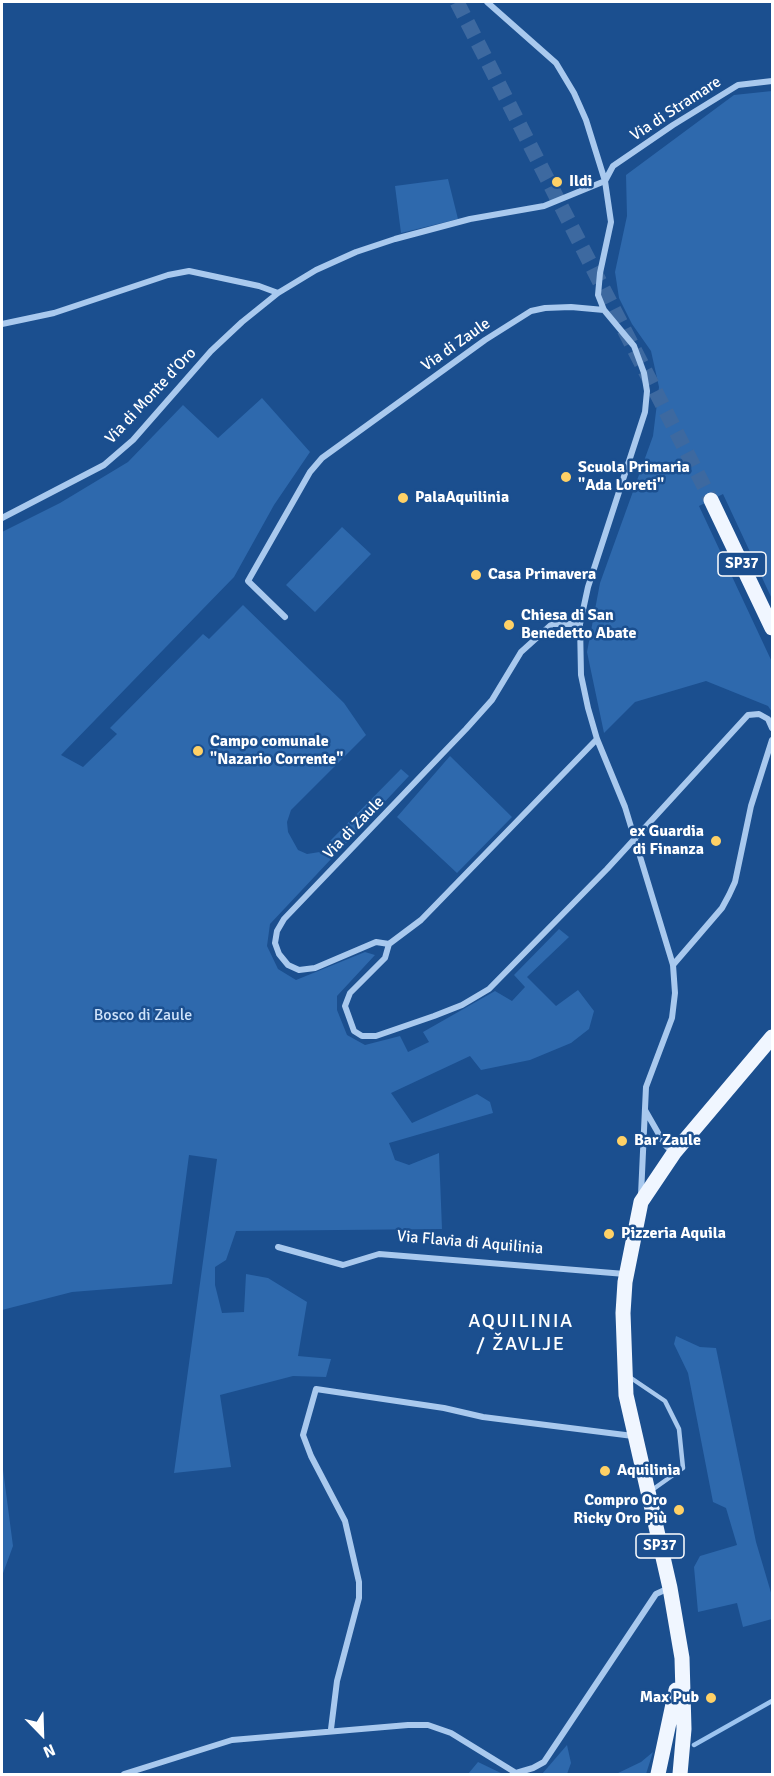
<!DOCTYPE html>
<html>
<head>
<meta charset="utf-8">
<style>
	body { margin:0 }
	#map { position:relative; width:774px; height:1776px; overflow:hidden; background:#1b4f8f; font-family:Signika,sans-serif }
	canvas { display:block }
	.frame { position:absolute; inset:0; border:3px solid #fff; pointer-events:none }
	.north { position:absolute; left:12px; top:1704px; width:60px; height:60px; -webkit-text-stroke:4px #1b4f8f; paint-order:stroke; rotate:157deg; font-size:16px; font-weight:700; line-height:24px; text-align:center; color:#fff }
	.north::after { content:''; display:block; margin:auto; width:21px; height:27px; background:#fff; clip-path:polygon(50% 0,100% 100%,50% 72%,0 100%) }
</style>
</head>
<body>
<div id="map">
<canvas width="774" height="1776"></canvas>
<div class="frame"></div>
<div class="north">N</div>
</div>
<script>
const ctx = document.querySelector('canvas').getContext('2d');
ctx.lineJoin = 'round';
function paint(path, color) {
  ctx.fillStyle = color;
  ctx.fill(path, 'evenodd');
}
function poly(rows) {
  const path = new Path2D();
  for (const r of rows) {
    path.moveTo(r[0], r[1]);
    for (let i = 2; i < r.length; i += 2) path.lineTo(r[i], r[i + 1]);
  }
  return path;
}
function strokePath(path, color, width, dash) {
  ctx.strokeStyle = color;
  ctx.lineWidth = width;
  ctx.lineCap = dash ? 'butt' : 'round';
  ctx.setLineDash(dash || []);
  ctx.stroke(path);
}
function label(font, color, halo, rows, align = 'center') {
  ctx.font = font + ' Signika,sans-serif';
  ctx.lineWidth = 5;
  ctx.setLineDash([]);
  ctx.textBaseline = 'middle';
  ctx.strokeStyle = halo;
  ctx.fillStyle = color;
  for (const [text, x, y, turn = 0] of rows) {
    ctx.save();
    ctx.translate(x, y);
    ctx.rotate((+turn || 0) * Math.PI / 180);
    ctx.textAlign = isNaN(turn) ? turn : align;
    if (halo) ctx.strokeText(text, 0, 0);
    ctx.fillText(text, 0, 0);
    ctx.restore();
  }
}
paint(poly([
	[772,91,772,599,723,494,699,506,772,662,772,712,768,706,706,681,635,702,604,733,587,652,600,583,653,436,659,387,651,351,632,324,619,298,615,272,627,216,626,175,734,95],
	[448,179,458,219,401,233,395,186],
	[262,398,310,452,274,505,234,577,61,755,83,767,117,734,110,728,203,634,209,639,243,605,344,703,366,735,291,810,287,822,288,832,298,850,307,854,326,851,334,845,330,841,401,769,409,776,270,924,267,946,278,969,296,980,365,952,375,955,337,996,337,1010,347,1035,365,1045,400,1036,408,1052,429,1042,423,1032,495,991,512,1001,525,987,514,975,559,929,569,937,527,977,556,1006,578,990,594,1011,589,1029,571,1043,530,1060,481,1070,470,1056,391,1093,412,1123,477,1094,490,1102,493,1113,389,1143,395,1160,409,1165,439,1153,442,1229,236,1231,226,1260,215,1267,215,1285,222,1313,244,1312,246,1274,268,1278,307,1302,298,1356,331,1359,326,1377,293,1376,220,1395,231,1467,174,1473,217,1159,189,1155,172,1284,72,1292,2,1310,2,1321,2,532,60,503,128,462,183,405,218,438],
	[342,527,371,554,315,612,286,585],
	[450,756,512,817,457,873,397,817],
	[676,1336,700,1347,716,1348,756,1542,772,1596,772,1619,743,1627,737,1603,698,1612,694,1567,700,1556,737,1545,726,1508,713,1502,688,1373,674,1344],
	[2,1462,13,1546,2,1576],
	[567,1745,571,1763,567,1774,542,1774],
	[653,1752,646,1774,616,1774,641,1762],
	[478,1762,503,1774,468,1774]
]), '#2e69ad');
strokePath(poly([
	[694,1745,772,1701]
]), '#9cc4f0', 4.5);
strokePath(poly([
	[457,2,711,500]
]), '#3d69a0', 15, [15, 8]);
strokePath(poly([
	[628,1376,665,1401,679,1429,683,1468,652,1490]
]), '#a9c9ee', 4.5);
strokePath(poly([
	[487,2,556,63,574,93,586,120,605,181,611,222,600,273,598,295,604,310,634,346,644,373,647,391,645,412,588,587,580,624,581,675,588,708,597,739,625,807,673,965,675,993,672,1018,646,1087,641,1195],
	[605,181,613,166,673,125,738,85,772,81],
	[2,324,54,313,168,275,189,271,259,286,278,293],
	[2,518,104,465,133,440,211,351,242,322,278,293,316,270,356,252,395,239,470,219,544,206,605,181],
	[285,617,248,581,310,472,322,458,485,340,531,311,545,308,571,307,604,310],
	[580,624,552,624,521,652,492,700,466,729,284,919,277,931,275,943,279,954,288,965,299,970,315,968,376,942,389,944,421,920,597,739],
	[389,944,385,958,350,993,345,1006,354,1031,362,1036,376,1036,434,1016,462,1005,489,989,607,869,748,715,759,714,768,719,772,728],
	[673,965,722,908,729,895,735,882,751,806,772,740],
	[645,1110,665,1145,674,1153],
	[278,1247,343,1265,379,1254,625,1274],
	[331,1729,337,1681,359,1598,359,1582,345,1521,311,1456,303,1435,316,1389,444,1408,483,1417,633,1436],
	[124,1774,232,1740,408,1725,428,1725,451,1733,516,1773,533,1768,544,1762,656,1594,669,1588]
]), '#a9c9ee', 6);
strokePath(poly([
	[711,500,772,628],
	[658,1774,676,1690],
	[680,1774,684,1729,682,1658,670,1588,626,1395,623,1313,625,1282,641,1202,674,1153,772,1037]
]), '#f0f6ff', 15);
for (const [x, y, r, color] of [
	[557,182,6,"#ffd166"],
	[566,477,6,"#ffd166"],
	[403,498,6,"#ffd166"],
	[476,575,6,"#ffd166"],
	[509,625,6,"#ffd166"],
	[198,751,6,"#ffd166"],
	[716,841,6,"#ffd166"],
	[622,1141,6,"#ffd166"],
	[609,1234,6,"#ffd166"],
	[605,1471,6,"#ffd166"],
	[679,1510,6,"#ffd166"],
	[711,1698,6,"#ffd166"]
]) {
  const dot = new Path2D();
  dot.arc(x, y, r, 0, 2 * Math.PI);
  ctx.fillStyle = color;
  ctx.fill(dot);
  strokePath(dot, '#1b4f8f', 2);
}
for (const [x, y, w] of [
	[742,564,48],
	[660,1546,48]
]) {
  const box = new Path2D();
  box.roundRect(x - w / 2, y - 12, w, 24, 4.5);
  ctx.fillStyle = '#1b4f8f';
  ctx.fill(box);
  strokePath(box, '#fff', 1.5);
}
label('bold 15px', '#fff', null, [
	["SP37",742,564],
	["SP37",660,1546]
]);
label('16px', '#fff', '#1b4f8f', [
	["Via di Stramare",676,109,-33],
	["Via di Zaule",456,345,-35],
	["Via di Monte d'Oro",151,396,-47],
	["Via di Zaule",354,828,-46],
	["Via Flavia di Aquilinia",470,1243,5]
]);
label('bold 16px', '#fff', '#1b4f8f', [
	["Ildi",569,182],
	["Scuola Primaria",578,468],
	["\"Ada Loreti\"",578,486],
	["PalaAquilinia",415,498],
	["Casa Primavera",488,575],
	["Chiesa di San",521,616],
	["Benedetto Abate",521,634],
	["Campo comunale",210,742],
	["\"Nazario Corrente\"",210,760],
	["ex Guardia",704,832,"right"],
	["di Finanza",704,850,"right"],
	["Bar Zaule",634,1141],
	["Pizzeria Aquila",621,1234],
	["Aquilinia",617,1471],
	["Compro Oro",667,1501,"right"],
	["Ricky Oro Più",667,1519,"right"],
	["Max Pub",699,1698,"right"]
], 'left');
label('16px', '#cfe3fa', '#1b4f8f', [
	["Bosco di Zaule",143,1016]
]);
ctx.letterSpacing = '1.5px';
label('20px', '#fff', '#1b4f8f', [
	["AQUILINIA",521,1322],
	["/ ŽAVLJE",521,1345]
]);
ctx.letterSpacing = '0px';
</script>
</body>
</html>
